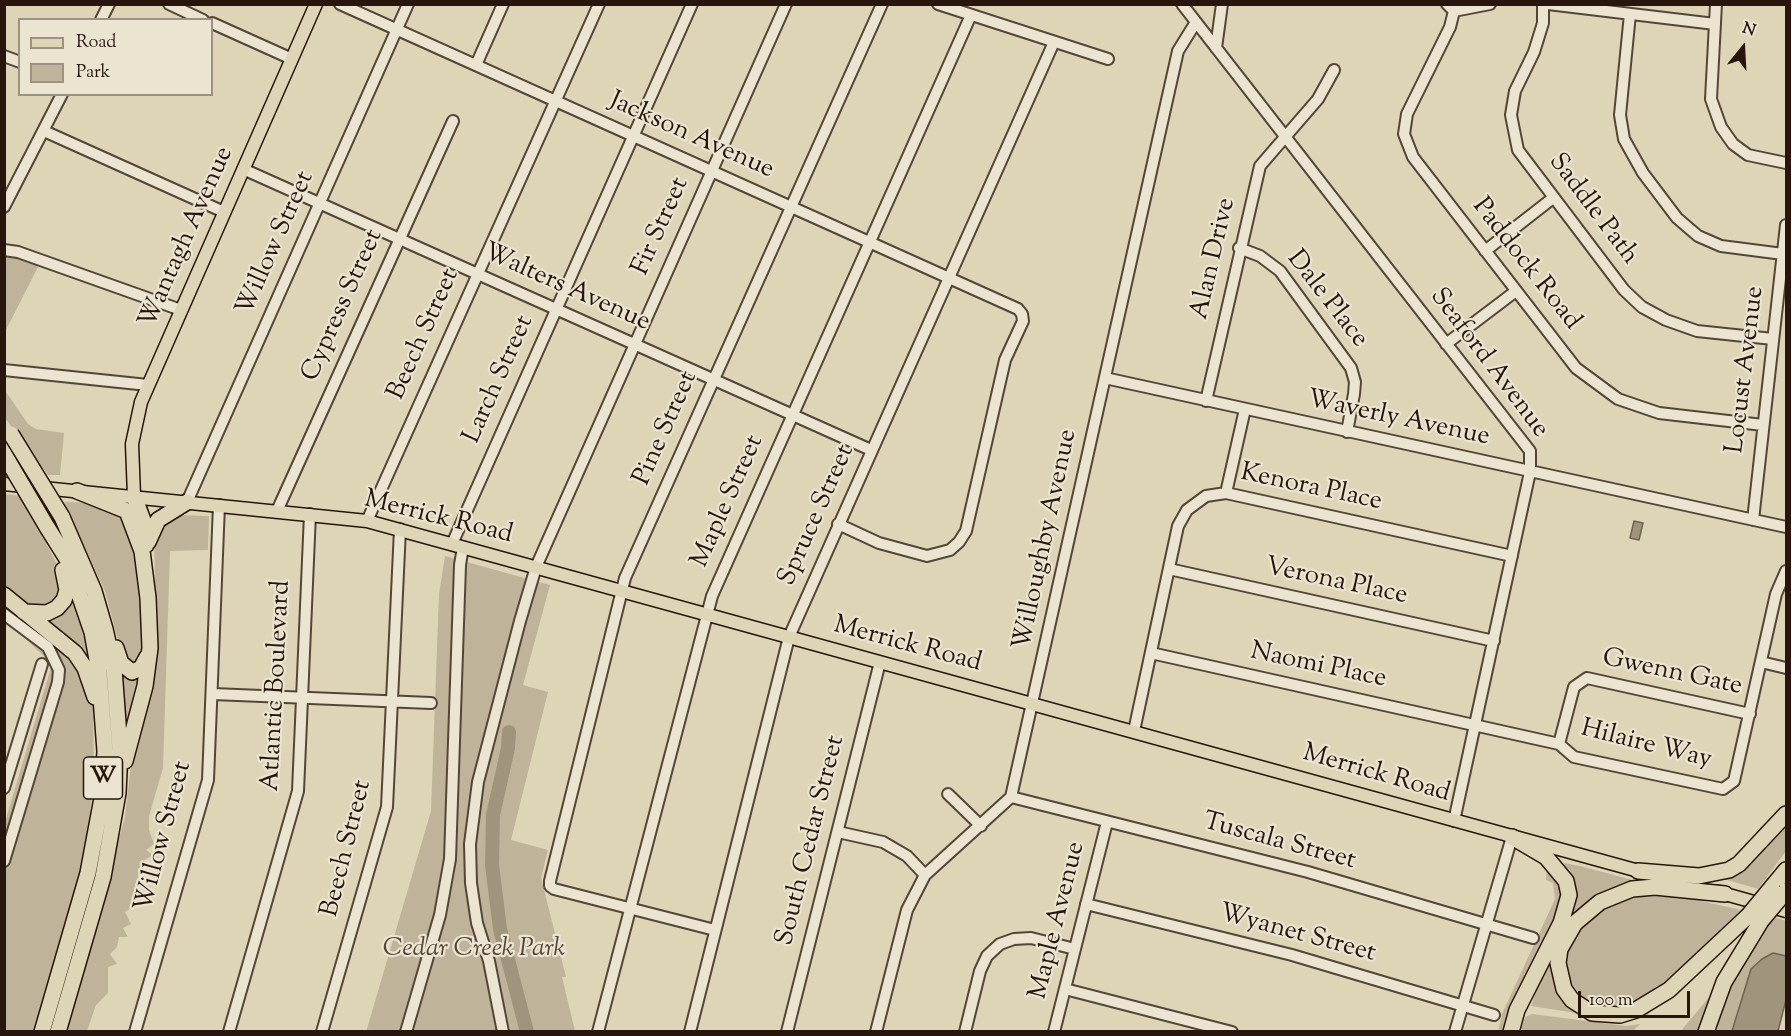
<!DOCTYPE html>
<html>
<head>
<meta charset="utf-8">
<style>
	body { margin:0 }
	#map { position:relative; width:1791px; height:1036px; overflow:hidden; background:#ded5b6; font-family:"Sorts Mill Goudy",serif }
	canvas { display:block }
	.frame { position:absolute; inset:0; border:6px solid #27150e; pointer-events:none }
	.legend { position:absolute; left:18px; top:18px; width:195px; height:78px; box-sizing:border-box; background:#eae4d0; border:2px solid #9c9182; margin:0; padding:8px 10px; list-style:none; font-size:18px; color:#27150e }
	.legend li { display:flex; align-items:center; gap:12px; height:30px }
	.legend b { width:30px; border:2px solid #9c9182 }
	.north { position:absolute; left:1713px; top:18px; width:60px; height:60px; -webkit-text-stroke:4px #eae4d0; paint-order:stroke; rotate:18deg; font-size:16px; font-weight:700; line-height:24px; text-align:center; color:#27150e }
	.north::after { content:''; display:block; margin:auto; width:21px; height:27px; background:#27150e; clip-path:polygon(50% 0,100% 100%,50% 72%,0 100%) }
	.scale { position:absolute; left:1578px; top:991px; width:112px; height:27px; box-sizing:border-box; border:3px solid #27150e; border-top:0; padding-left:8px; font-size:18px; line-height:21px; white-space:nowrap; color:#27150e; -webkit-text-stroke:4px #eae4d0; paint-order:stroke }
</style>
</head>
<body>
<div id="map">
<canvas width="1791" height="1036"></canvas>
<div class="frame"></div>
<ul class="legend">
<li><b style="height:8px;background:#ded5b6"></b>Road</li>
<li><b style="height:16px;background:#bfb499"></b>Park</li>
</ul>
<div class="north">N</div>
<div class="scale">100 m</div>
</div>
<script>
const ctx = document.querySelector('canvas').getContext('2d');
ctx.lineJoin = 'round';
function paint(path, color) {
  ctx.fillStyle = color;
  ctx.fill(path, 'evenodd');
}
function poly(rows) {
  const path = new Path2D();
  for (const r of rows) {
    path.moveTo(r[0], r[1]);
    for (let i = 2; i < r.length; i += 2) path.lineTo(r[i], r[i + 1]);
  }
  return path;
}
function strokePath(path, color, width, dash) {
  ctx.strokeStyle = color;
  ctx.lineWidth = width;
  ctx.lineCap = dash ? 'butt' : 'round';
  ctx.setLineDash(dash || []);
  ctx.stroke(path);
}
function label(font, color, halo, rows, align = 'center') {
  ctx.font = font + ' "Sorts Mill Goudy",serif';
  ctx.lineWidth = 4.5;
  ctx.setLineDash([]);
  ctx.textBaseline = 'middle';
  ctx.strokeStyle = halo;
  ctx.fillStyle = color;
  for (const [text, x, y, turn = 0] of rows) {
    ctx.save();
    ctx.translate(x, y);
    ctx.rotate((+turn || 0) * Math.PI / 180);
    ctx.textAlign = isNaN(turn) ? turn : align;
    if (halo) ctx.strokeText(text, 0, 0);
    ctx.fillText(text, 0, 0);
    ctx.restore();
  }
}
paint(poly([
	[5,253,39,265,5,332],
	[4,389,28,424,36,429,64,433,60,475,48,475,5,418],
	[5,494,20,496,27,504,63,577,57,603,41,610,22,603,5,588],
	[64,502,99,503,113,507,134,531,142,585,143,658,136,667,123,660,105,591],
	[174,515,209,516,208,550,170,551,163,768,149,816,149,830,154,844,146,850,153,855,143,861,135,886,135,892,142,901,125,912,131,924,123,928,128,937,119,937,117,947,110,954,117,964,108,967,108,993,96,1005,87,1031,66,1032,125,817,132,756,156,624,154,535,162,522],
	[445,556,550,585,523,685,548,692,511,840,548,850,541,878,566,977,562,977,575,1031,366,1032,431,811,439,594],
	[72,601,88,649,94,680,35,617],
	[5,602,67,650,91,689,93,707,94,779,85,854,34,1031,4,1031,5,822,52,664,13,627,5,624],
	[123,675,143,677,127,723,121,677],
	[1786,818,1786,851,1758,889,1717,877],
	[1564,863,1580,866,1640,882,1613,889,1572,916,1569,914,1568,874],
	[1547,866,1557,873,1565,900,1509,1031,1498,1032,1502,1014,1555,899,1553,883,1546,880],
	[1648,889,1741,910,1668,982,1655,987,1650,995,1629,1005,1608,1006,1586,1001,1569,982,1565,954,1573,935,1597,909],
	[1774,917,1786,921,1786,956,1773,953,1762,959,1751,970,1732,1031,1712,1032,1726,992,1747,953],
	[1552,946,1555,960,1588,1014,1654,1003,1647,1017,1615,1019,1531,1006,1538,985,1537,977],
	[1716,989,1699,1031,1680,1032,1705,1002],
	[1532,1014,1626,1026,1640,1024,1633,1031,1520,1031,1525,1017]
]), '#bfb499');
const water = poly([
	[1634,521,1643,523,1639,540,1630,538,1634,521],
	[1773,953,1786,956,1786,1000,1778,1031,1732,1031,1751,969,1762,959,1773,953]
]);
paint(water, '#a0947d');
strokePath(water, '#706151', 1.5);
strokePath(poly([
	[509,732,508,748,493,815,492,865,500,929,527,1032]
]), '#a0947d', 14);
const minor = poly([
	[169,4,203,20],
	[340,4,1018,309,1022,314,1023,321,1005,360,966,531,959,542,950,550,927,556,879,543,838,524],
	[938,4,1108,59],
	[1182,4,1530,451,1530,472,1454,821],
	[1447,4,1454,11,1490,4],
	[1543,4,1543,23,1534,52,1515,91,1511,115,1518,150,1624,290,1642,307,1666,320,1697,331,1773,339],
	[1548,4,1715,24],
	[1716,4,1711,99,1721,127,1733,144,1748,155,1786,163],
	[1454,11,1450,27,1407,114,1404,134,1413,157,1576,368,1618,399,1659,413,1763,425],
	[1630,14,1620,115,1624,139,1643,173,1677,218,1698,236,1721,246,1783,254],
	[101,20,109,4],
	[212,23,292,59],
	[1216,48,1222,4],
	[4,56,20,62],
	[476,65,503,4],
	[44,131,224,212],
	[243,169,871,450],
	[4,207,62,94],
	[1239,248,1260,256,1280,271,1351,368,1355,382,1354,394,1347,432],
	[4,250,18,252,181,310],
	[1485,251,1553,198],
	[1446,344,1516,291],
	[4,370,148,385],
	[1105,378,1786,527],
	[1206,401,1260,166,1318,99,1334,70],
	[1226,493,1245,409],
	[187,502,408,4],
	[277,511,453,121],
	[1753,520,1786,225],
	[367,521,599,4],
	[452,544,692,4],
	[1169,569,1494,641],
	[4,614,48,647,59,670,58,682,4,861],
	[1151,653,1559,744,1574,757,1723,789,1734,781,1776,594,1786,571],
	[1761,662,1786,668],
	[213,694,431,703],
	[1134,731,1178,526,1187,510,1206,496,1226,493,1512,556],
	[1559,744,1574,687,1587,678,1750,714],
	[4,788,42,664],
	[948,794,981,826],
	[1011,797,1308,872,1533,938],
	[838,832,883,842,907,856,925,875],
	[1086,904,1292,955,1494,1015],
	[715,930,554,889,550,886,550,881,625,578,882,4],
	[1065,989,1232,1032],
	[135,1032,208,780,219,505],
	[229,1032,298,791,310,514],
	[322,1032,387,807,400,529],
	[406,1032,440,915,450,859,460,565,463,547],
	[503,1032,489,961,477,923,471,883,470,844,478,782,520,621,536,567,786,4],
	[598,1032,712,596,971,15],
	[690,1032,789,637,1054,42],
	[787,1032,880,662],
	[876,1032,907,910,925,875,1011,797,1178,51,1196,22],
	[965,1032,980,971,987,956,1000,944,1014,939,1031,938,1075,949],
	[1054,1032,1107,822],
	[1455,1032,1512,837]
]);
const major = poly([
	[4,484,367,521,1646,873],
	[134,496,132,444,141,402,316,4],
	[1718,892,1786,911]
]);
const highway = poly([
	[77,491,127,511,142,551,148,598,150,648,145,686,125,761],
	[134,496,144,523,146,545],
	[148,542,158,520,187,502],
	[4,595,75,653,85,668,95,697],
	[24,612,47,613,57,608,64,600,67,590,63,570],
	[116,648,121,663,132,672,141,668,147,657],
	[1638,871,1699,876,1729,870,1739,864,1786,814],
	[1772,887,1786,870],
	[1725,894,1655,887,1632,889,1600,902,1575,923,1560,949,1558,963,1564,989,1572,1000,1592,1013,1620,1015,1636,1010,1669,990,1748,916],
	[42,1032,88,873,103,793,105,751,99,671,92,632,67,559,47,527],
	[58,1032,103,877,118,793,120,750,114,669,105,629,94,591,62,517],
	[1511,1032,1517,1010,1561,923,1569,895,1566,881,1546,857,1512,837],
	[1706,1032,1724,982,1761,921]
]);
strokePath(minor, '#554538', 14);
strokePath(major, '#27150e', 15);
strokePath(highway, '#27150e', 18);
strokePath(minor, '#eae4d0', 10);
strokePath(major, '#ded5b6', 12);
strokePath(highway, '#ded5b6', 15);
const highwayBridge = poly([
	[11,434,62,517],
	[4,454,47,527],
	[1748,916,1772,887],
	[1761,921,1786,891]
]);
strokePath(highwayBridge, '#27150e', 18, []);
strokePath(highwayBridge, '#ded5b6', 15);
for (const [x, y, w] of [
	[103,778,39]
]) {
  const box = new Path2D();
  box.roundRect(x - w / 2, y - 21, w, 42, 4.5);
  ctx.fillStyle = '#eae4d0';
  ctx.fill(box);
  strokePath(box, '#27150e', 1.5);
}
label('bold 24px', '#27150e', null, [
	["W",103,778]
]);
label('26px', '#27150e', '#eae4d0', [
	["Jackson Avenue",691,137,24],
	["Saddle Path",1592,210,53],
	["Fir Street",662,227,-66],
	["Wantagh Avenue",188,238,-66],
	["Willow Street",277,244,-66],
	["Alan Drive",1215,259,-77],
	["Paddock Road",1525,265,52],
	["Walters Avenue",566,289,24],
	["Dale Place",1326,300,52],
	["Cypress Street",344,306,-66],
	["Beech Street",425,335,-66],
	["Seaford Avenue",1488,364,53],
	["Locust Avenue",1747,370,-83],
	["Larch Street",500,380,-66],
	["Waverly Avenue",1398,420,12],
	["Pine Street",667,429,-66],
	["Kenora Place",1311,489,12],
	["Maple Street",729,502,-66],
	["Spruce Street",818,516,-66],
	["Merrick Road",438,519,14],
	["Willoughby Avenue",1047,540,-78],
	["Verona Place",1336,583,12],
	["Merrick Road",907,646,15],
	["Naomi Place",1318,667,12],
	["Gwenn Gate",1672,674,12],
	["Atlantic Boulevard",278,686,-87],
	["Hilaire Way",1646,746,14],
	["Merrick Road",1376,775,16],
	["Willow Street",165,837,-75],
	["South Cedar Street",812,841,-76],
	["Tuscala Street",1279,843,15],
	["Beech Street",348,849,-76],
	["Maple Avenue",1059,921,-76],
	["Wyanet Street",1297,935,15]
]);
label('italic 26px', '#554538', '#eae4d0', [
	["Cedar Creek Park",474,951]
]);
</script>
</body>
</html>
